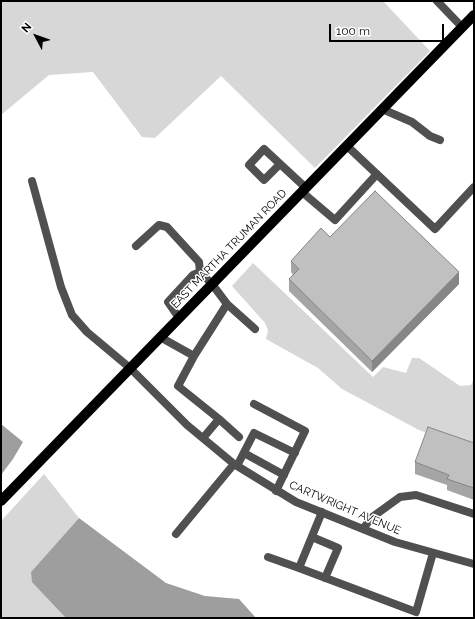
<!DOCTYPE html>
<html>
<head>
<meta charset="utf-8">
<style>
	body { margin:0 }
	#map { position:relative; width:475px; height:619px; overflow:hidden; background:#fff; font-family:Raleway,sans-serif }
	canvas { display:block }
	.frame { position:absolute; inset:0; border:2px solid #000; pointer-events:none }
	.north { position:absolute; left:16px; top:16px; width:40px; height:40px; -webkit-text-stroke:3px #fff; paint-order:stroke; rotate:311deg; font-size:11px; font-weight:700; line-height:16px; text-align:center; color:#000 }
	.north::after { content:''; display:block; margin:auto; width:14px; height:18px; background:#000; clip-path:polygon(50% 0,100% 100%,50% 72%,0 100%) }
	.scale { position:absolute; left:329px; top:24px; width:115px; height:18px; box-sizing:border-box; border:2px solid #000; border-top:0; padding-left:5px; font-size:12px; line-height:14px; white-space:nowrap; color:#000; -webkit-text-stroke:3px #fff; paint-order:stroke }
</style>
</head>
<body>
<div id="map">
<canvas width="475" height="619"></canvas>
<div class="frame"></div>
<div class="north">N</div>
<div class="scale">100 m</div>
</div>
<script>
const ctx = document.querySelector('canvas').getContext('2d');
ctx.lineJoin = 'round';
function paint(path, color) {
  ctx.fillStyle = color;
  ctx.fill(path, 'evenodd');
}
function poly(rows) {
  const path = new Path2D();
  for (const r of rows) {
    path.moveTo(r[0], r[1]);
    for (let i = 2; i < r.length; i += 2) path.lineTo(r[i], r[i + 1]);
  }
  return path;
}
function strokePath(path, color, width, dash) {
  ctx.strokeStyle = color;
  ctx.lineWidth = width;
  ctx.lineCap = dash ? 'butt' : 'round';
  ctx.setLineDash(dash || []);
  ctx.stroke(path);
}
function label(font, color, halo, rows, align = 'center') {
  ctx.font = font + ' Raleway,sans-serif';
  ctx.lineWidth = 3;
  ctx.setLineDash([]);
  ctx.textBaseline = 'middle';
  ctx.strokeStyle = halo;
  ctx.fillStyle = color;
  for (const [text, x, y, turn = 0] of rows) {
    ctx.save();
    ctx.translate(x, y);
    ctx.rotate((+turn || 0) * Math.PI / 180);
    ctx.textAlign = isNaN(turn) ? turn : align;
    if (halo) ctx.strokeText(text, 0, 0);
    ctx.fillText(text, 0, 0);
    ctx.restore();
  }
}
paint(poly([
	[1,1,383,1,430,51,315,168,221,76,155,138,142,137,93,72,49,75,1,115],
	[253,263,373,377,383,367,406,373,412,358,419,358,460,386,471,385,474,379,474,450,419,430,342,389,318,368,266,339,268,330,265,323,232,286],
	[44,474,79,518,31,572,66,618,1,618,1,521]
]), '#d7d7d7');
paint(poly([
	[1,424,23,442,13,459,1,475],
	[79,518,166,583,205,596,239,599,256,618,66,618,32,582,31,572]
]), '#9e9e9e');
strokePath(poly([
	[437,1,462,27],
	[382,109,412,122,430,136,440,140],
	[347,146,435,229,474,187],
	[280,164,264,180,249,165,264,149,306,188],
	[32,181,61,287,72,315,87,332,130,368,187,425,234,464,296,502,395,542,474,564],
	[302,192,335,220,377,174],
	[136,246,159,225,167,227,199,262,200,272],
	[227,304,255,329],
	[179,318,168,302,193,275,200,272,212,284,227,304,194,356],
	[160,337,194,356,178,386,219,419,203,438],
	[254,404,305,431,276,491],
	[219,419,239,437],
	[244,453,284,475],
	[237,466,254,433,295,453],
	[322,512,299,568,416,612,433,553],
	[363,529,371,518,400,497,416,495,474,514],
	[176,534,234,464],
	[312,537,338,548,325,578],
	[268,557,299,568]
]), '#505050', 8);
strokePath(poly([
	[1,501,474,15]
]), '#000', 10);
paint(poly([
	[330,237,459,284,372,372,289,291,289,279,293,275,291,272,291,261],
	[474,443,474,500,447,490,447,485,415,474,415,462]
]), '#a5a5a5');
paint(poly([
	[459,272,459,284,372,372,372,361]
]), '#868686');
const building = poly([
	[375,191,459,272,372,361,289,279,299,269,291,261,321,228,330,237,375,191],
	[428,427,474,443,474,488,447,479,449,475,415,462,428,427]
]);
paint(building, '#c0c0c0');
strokePath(building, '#868686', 1);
label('11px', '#000', '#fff', [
	["EAST MARTHA TRUMAN ROAD",229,249,-46],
	["CARTWRIGHT AVENUE",345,508,23]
]);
</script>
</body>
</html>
